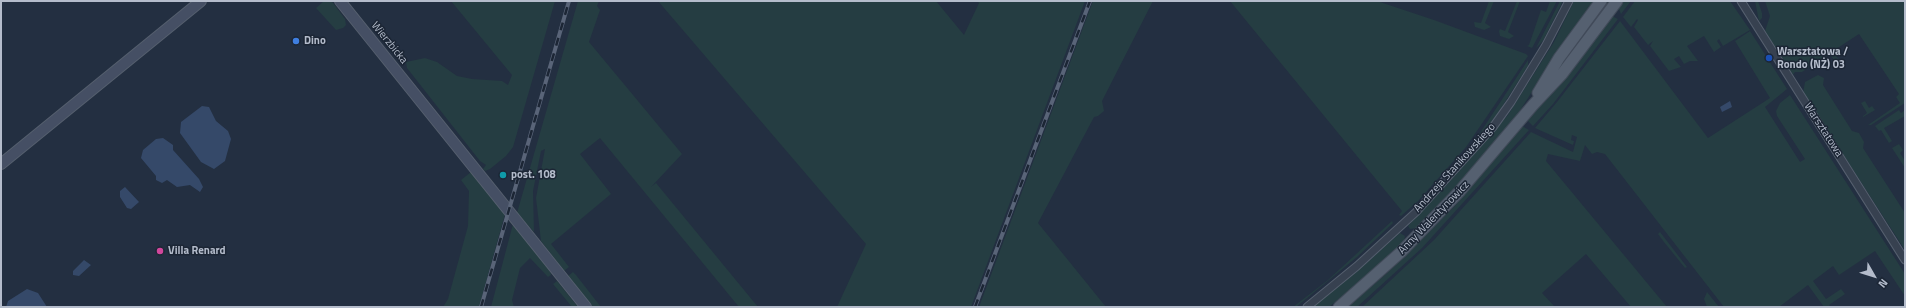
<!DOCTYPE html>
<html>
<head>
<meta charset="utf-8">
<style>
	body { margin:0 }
	#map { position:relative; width:1906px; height:308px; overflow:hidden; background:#232f41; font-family:"Titillium Web",sans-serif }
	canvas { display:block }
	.frame { position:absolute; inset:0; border:2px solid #b4bccb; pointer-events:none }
	.north { position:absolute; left:1854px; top:256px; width:40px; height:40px; -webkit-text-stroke:3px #1c2635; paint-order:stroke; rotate:129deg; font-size:11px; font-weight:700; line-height:16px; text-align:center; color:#b4bccb }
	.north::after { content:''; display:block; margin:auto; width:14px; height:18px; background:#b4bccb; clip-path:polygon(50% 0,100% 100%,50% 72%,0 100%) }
</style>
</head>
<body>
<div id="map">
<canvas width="1906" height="308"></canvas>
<div class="frame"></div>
<div class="north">N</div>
</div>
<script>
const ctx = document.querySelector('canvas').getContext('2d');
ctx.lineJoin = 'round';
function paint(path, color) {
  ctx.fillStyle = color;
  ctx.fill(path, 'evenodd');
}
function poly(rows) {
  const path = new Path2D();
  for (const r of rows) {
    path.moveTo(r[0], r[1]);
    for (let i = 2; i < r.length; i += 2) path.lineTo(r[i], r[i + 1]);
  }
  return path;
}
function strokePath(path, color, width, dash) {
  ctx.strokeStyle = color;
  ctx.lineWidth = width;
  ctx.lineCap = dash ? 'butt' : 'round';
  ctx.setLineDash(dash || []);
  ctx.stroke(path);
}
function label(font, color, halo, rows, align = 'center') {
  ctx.font = font + ' "Titillium Web",sans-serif';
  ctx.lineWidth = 3;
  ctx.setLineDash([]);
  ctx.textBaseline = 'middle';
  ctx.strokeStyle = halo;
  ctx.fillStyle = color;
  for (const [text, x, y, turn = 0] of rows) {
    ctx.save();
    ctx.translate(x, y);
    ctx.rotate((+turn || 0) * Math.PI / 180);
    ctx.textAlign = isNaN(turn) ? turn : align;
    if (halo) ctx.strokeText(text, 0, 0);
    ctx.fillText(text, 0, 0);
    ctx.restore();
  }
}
paint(poly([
	[324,1,330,1,333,3,345,19,346,25,343,28,336,30,316,8],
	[451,1,555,1,513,147,506,156,490,169,485,171,483,169,486,165,480,161,407,68,406,62,425,58,437,62,457,76,472,79,502,81,508,85,512,75],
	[578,1,599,1,597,6,600,10,589,42,682,154,651,187,656,183,758,307,739,307,600,138,580,154,611,194,551,244,569,267,564,271,541,241,536,198,545,149,541,151,533,191,534,232,517,213],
	[658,1,936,1,964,35,979,3,977,1,1085,1,971,307,837,307,866,244],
	[1093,1,1153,1,1102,101,1104,111,1098,116,1094,117,1038,223,1106,307,979,307],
	[1230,1,1377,1,1434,20,1526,54,1528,56,1466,147,1418,201,1401,216,1399,215,1402,211],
	[1489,1,1494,1,1485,23,1491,27,1484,30,1475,27,1474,22,1481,23],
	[1517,1,1520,1,1508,32,1514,36,1509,39,1500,36,1499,31,1500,29,1505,31],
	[1550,1,1557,1,1532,48,1527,46,1529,45,1541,10,1546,12],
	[1560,1,1562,1,1561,5,1543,41,1536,48],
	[1574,1,1595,1,1555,55,1516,117,1467,175,1417,228,1410,229,1408,226,1443,189,1508,115,1554,42],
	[1608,1,1611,1,1564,63,1563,60],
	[1623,1,1631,1,1621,14,1618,7],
	[1635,1,1730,1,1750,30,1723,46,1719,39,1717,41,1721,47,1714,52,1704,36,1687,46,1698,61,1690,61,1684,64,1679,56,1674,59,1681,67,1669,71,1650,46,1653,41,1648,45,1634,27,1638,20,1637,19,1631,27,1623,17],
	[1755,1,1758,1,1762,13,1762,18,1759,21],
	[1765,1,1905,1,1905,103,1871,125,1868,125,1900,103,1896,97,1899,94,1859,34,1833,51,1841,63,1839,65,1829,54,1802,72,1795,72,1793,75,1765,31,1770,16],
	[1612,16,1618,19,1553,104,1533,126,1527,120],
	[1620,21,1708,138,1770,98,1735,41,1750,31,1787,89,1765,107,1800,162,1805,159,1777,116,1776,111,1780,103,1790,95,1905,274,1905,296,1875,251,1839,275,1833,266,1813,281,1826,299,1841,289,1845,294,1829,305,1831,307,1824,307,1808,285,1779,307,1724,307,1605,154,1597,152,1592,154,1585,145,1580,161,1548,154,1546,161,1667,307,1631,307,1586,254,1542,293,1555,307,1362,307,1434,240,1531,132,1573,152,1577,137,1572,135,1571,140,1574,141,1573,145,1535,128,1557,102],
	[1528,60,1528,66,1496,116,1474,142],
	[1818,75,1824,78,1823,85,1852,131,1859,133,1864,142,1863,148,1905,213,1905,250,1803,93,1805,82],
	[1865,101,1869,108,1872,106,1875,110,1863,117,1863,116,1867,113,1861,103],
	[1899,110,1901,113,1905,110,1905,116,1884,128,1892,141,1889,143,1881,130,1879,131,1875,126],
	[1522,126,1529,130,1422,248,1357,307,1348,307,1387,273,1454,207],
	[1899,144,1903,150,1900,153,1905,161,1905,168,1892,148],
	[471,172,505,214,479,307,443,307,448,299,468,226,469,191,461,180],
	[1392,221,1393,223,1357,257,1296,307,1293,307,1328,280],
	[513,224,550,271,551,275,548,277,530,258,520,268,512,300,514,307,491,307],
	[1660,232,1687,267,1685,268,1664,242,1658,234],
	[1400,233,1405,236,1404,242,1367,276,1329,307,1313,307,1354,274],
	[573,272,576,275,601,307,593,307,568,276],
	[557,281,578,307,572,307,553,284],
	[1707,292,1719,307,1707,307,1704,299]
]), '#253d42');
paint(poly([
	[1730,101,1732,107,1722,112,1720,107],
	[202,106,209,107,216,121,228,131,231,139,225,161,214,169,201,162,180,133,181,122],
	[163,138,173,145,173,150,199,179,203,187,200,192,190,185,177,187,167,180,162,183,156,180,156,176,141,158,143,150,156,139],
	[125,187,139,202,131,209,127,208,120,197,120,191],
	[84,260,91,265,79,276,73,275,73,271],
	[27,289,38,293,47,307,6,307,8,301]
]), '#354969');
const street = poly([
	[1741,1,1905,260],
	[1307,307,1357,266,1416,212,1493,127,1511,102,1546,45,1569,1]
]);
const secondary = poly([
	[340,1,586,307],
	[1,164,201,1]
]);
const primary = poly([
	[1538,93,1559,58,1601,1],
	[1339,307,1401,252,1459,192,1533,105,1562,74,1617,1]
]);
strokePath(street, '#555f6e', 9);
strokePath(secondary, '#555f6e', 12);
strokePath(primary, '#414a59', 13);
strokePath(street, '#374150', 7);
strokePath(secondary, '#454f64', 10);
strokePath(primary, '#556070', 11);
const rail = poly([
	[481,307,569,1],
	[975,307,1090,1]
]);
strokePath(rail, '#596478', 4);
strokePath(rail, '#1c2635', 2.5, [8]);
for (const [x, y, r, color] of [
	[296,41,4,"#3f7fe0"],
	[1769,58,4,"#1a4fb4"],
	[503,175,4,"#0f9aa8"],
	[160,251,4,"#d1479c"]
]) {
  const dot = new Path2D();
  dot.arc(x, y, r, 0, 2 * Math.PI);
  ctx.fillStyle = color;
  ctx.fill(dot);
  strokePath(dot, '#1c2635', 1.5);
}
label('bold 11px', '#b4bccb', '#1c2635', [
	["Dino",304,41],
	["Warsztatowa /",1777,52],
	["Rondo (NŻ) 03",1777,65],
	["post. 108",511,175],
	["Villa Renard",168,251]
], 'left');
label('11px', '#b4bccb', '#1c2635', [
	["Wierzbicka",389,43,51],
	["Warsztatowa",1823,130,57],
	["Andrzeja Stanikowskiego",1455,168,-48],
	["Anny Walentynowicz",1434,218,-46]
]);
</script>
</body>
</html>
